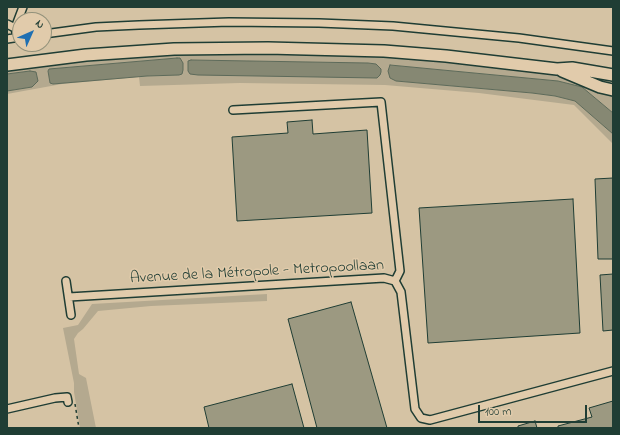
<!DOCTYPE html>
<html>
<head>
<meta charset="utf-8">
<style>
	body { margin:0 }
	#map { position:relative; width:620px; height:435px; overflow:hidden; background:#d5c3a4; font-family:"Indie Flower",sans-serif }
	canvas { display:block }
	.frame { position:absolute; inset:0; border:8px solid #1f3d34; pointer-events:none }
	.north { position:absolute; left:12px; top:12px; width:40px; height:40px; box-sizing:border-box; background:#e1cbab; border:1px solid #93927b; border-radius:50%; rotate:45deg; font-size:11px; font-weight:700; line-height:16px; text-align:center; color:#1f3d34 }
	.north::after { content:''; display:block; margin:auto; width:14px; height:18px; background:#1f6fb2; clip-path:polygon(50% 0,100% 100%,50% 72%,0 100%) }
	.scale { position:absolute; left:478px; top:405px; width:109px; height:18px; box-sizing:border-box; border:2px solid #1f3d34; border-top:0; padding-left:5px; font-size:12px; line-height:14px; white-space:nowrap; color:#1f3d34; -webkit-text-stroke:3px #e1cbab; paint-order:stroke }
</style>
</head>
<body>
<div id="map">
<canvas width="620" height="435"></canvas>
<div class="frame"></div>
<div class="north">N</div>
<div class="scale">100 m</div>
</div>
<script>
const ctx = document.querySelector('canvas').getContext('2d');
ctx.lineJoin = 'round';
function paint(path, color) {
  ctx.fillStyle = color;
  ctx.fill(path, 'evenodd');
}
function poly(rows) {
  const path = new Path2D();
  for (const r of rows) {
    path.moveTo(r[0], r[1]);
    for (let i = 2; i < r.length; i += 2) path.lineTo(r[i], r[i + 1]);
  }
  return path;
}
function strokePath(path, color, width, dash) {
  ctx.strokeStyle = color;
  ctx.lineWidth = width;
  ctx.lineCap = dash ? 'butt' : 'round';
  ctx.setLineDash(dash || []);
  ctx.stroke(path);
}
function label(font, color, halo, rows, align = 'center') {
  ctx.font = font + ' "Indie Flower",sans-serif';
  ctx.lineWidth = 3;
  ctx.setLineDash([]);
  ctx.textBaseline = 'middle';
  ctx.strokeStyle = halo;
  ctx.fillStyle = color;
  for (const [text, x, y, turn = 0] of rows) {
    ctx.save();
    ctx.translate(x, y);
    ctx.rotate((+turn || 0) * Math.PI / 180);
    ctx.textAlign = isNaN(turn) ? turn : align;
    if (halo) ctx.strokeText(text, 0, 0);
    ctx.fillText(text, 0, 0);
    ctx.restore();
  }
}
paint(poly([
	[263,53,330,54,445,60,556,73,613,93,613,113,582,87,558,81,390,65,396,81,532,93,555,96,575,101,613,134,613,144,574,105,479,93,385,85,240,83,140,86,139,77,62,84,7,94,7,91,32,87,30,71,7,74,7,70,88,60,169,55],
	[177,58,180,58,179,75,147,76,53,84,50,83,48,71,49,69],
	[191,60,368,63,376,64,188,62],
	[267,294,267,301,151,306,98,311,83,329,78,333,74,339,79,374,86,378,96,428,80,428,74,392,74,383,63,328,78,325,92,304]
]), '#b4a98f');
const water = poly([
	[177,58,180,58,183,63,183,70,182,74,179,75,147,76,53,84,50,83,48,71,49,69,177,58],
	[191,60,368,63,376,64,381,69,381,72,380,75,377,78,198,75,190,74,188,71,188,61,191,60],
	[390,65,558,81,582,87,613,113,613,134,575,101,555,96,532,93,396,81,390,78,388,71,390,65],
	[30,71,36,72,38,81,32,87,7,91,7,74,30,71]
]);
paint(water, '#868873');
strokePath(water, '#5d6a5a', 1);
const building = poly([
	[312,120,313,134,367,130,372,213,237,221,232,137,288,133,287,122,312,120],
	[613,178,613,259,598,259,595,179,613,178],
	[573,199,580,333,428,343,419,208,573,199],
	[613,274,613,330,603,331,600,275,613,274],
	[351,302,387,428,317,428,288,319,351,302],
	[292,384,304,428,209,428,204,407,292,384],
	[613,401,613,428,558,428,558,426,592,417,589,408,613,401],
	[535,421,537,428,518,428,518,426,535,421]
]);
paint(building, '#9c9981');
strokePath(building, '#1f3d34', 1);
const minor = poly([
	[7,24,15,28],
	[44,34,96,27,139,25,229,22,319,23,393,26,466,33,519,38,613,51],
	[17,37,15,28,23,7],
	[7,39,20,37],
	[233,110,381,102,400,271,395,281],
	[66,281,71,315],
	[69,297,384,278,395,281,401,292,415,409,421,418,430,420,613,371],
	[7,409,55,398,67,397,68,402]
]);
const highway = poly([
	[7,65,86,55,174,49,268,48,384,51,446,56,557,69,572,68,613,75],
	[562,71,600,87,613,90]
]);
strokePath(minor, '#1f3d34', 10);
strokePath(highway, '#1f3d34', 14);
strokePath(poly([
	[75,404,79,428]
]), '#1f3d34', 1.5, [3, 3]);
strokePath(minor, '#e1cbab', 7);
strokePath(highway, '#e1cbab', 11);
label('16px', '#1f3d34', '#e1cbab', [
	["Avenue de la Métropole - Metropoollaan",257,273,-3]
]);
</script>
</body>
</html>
